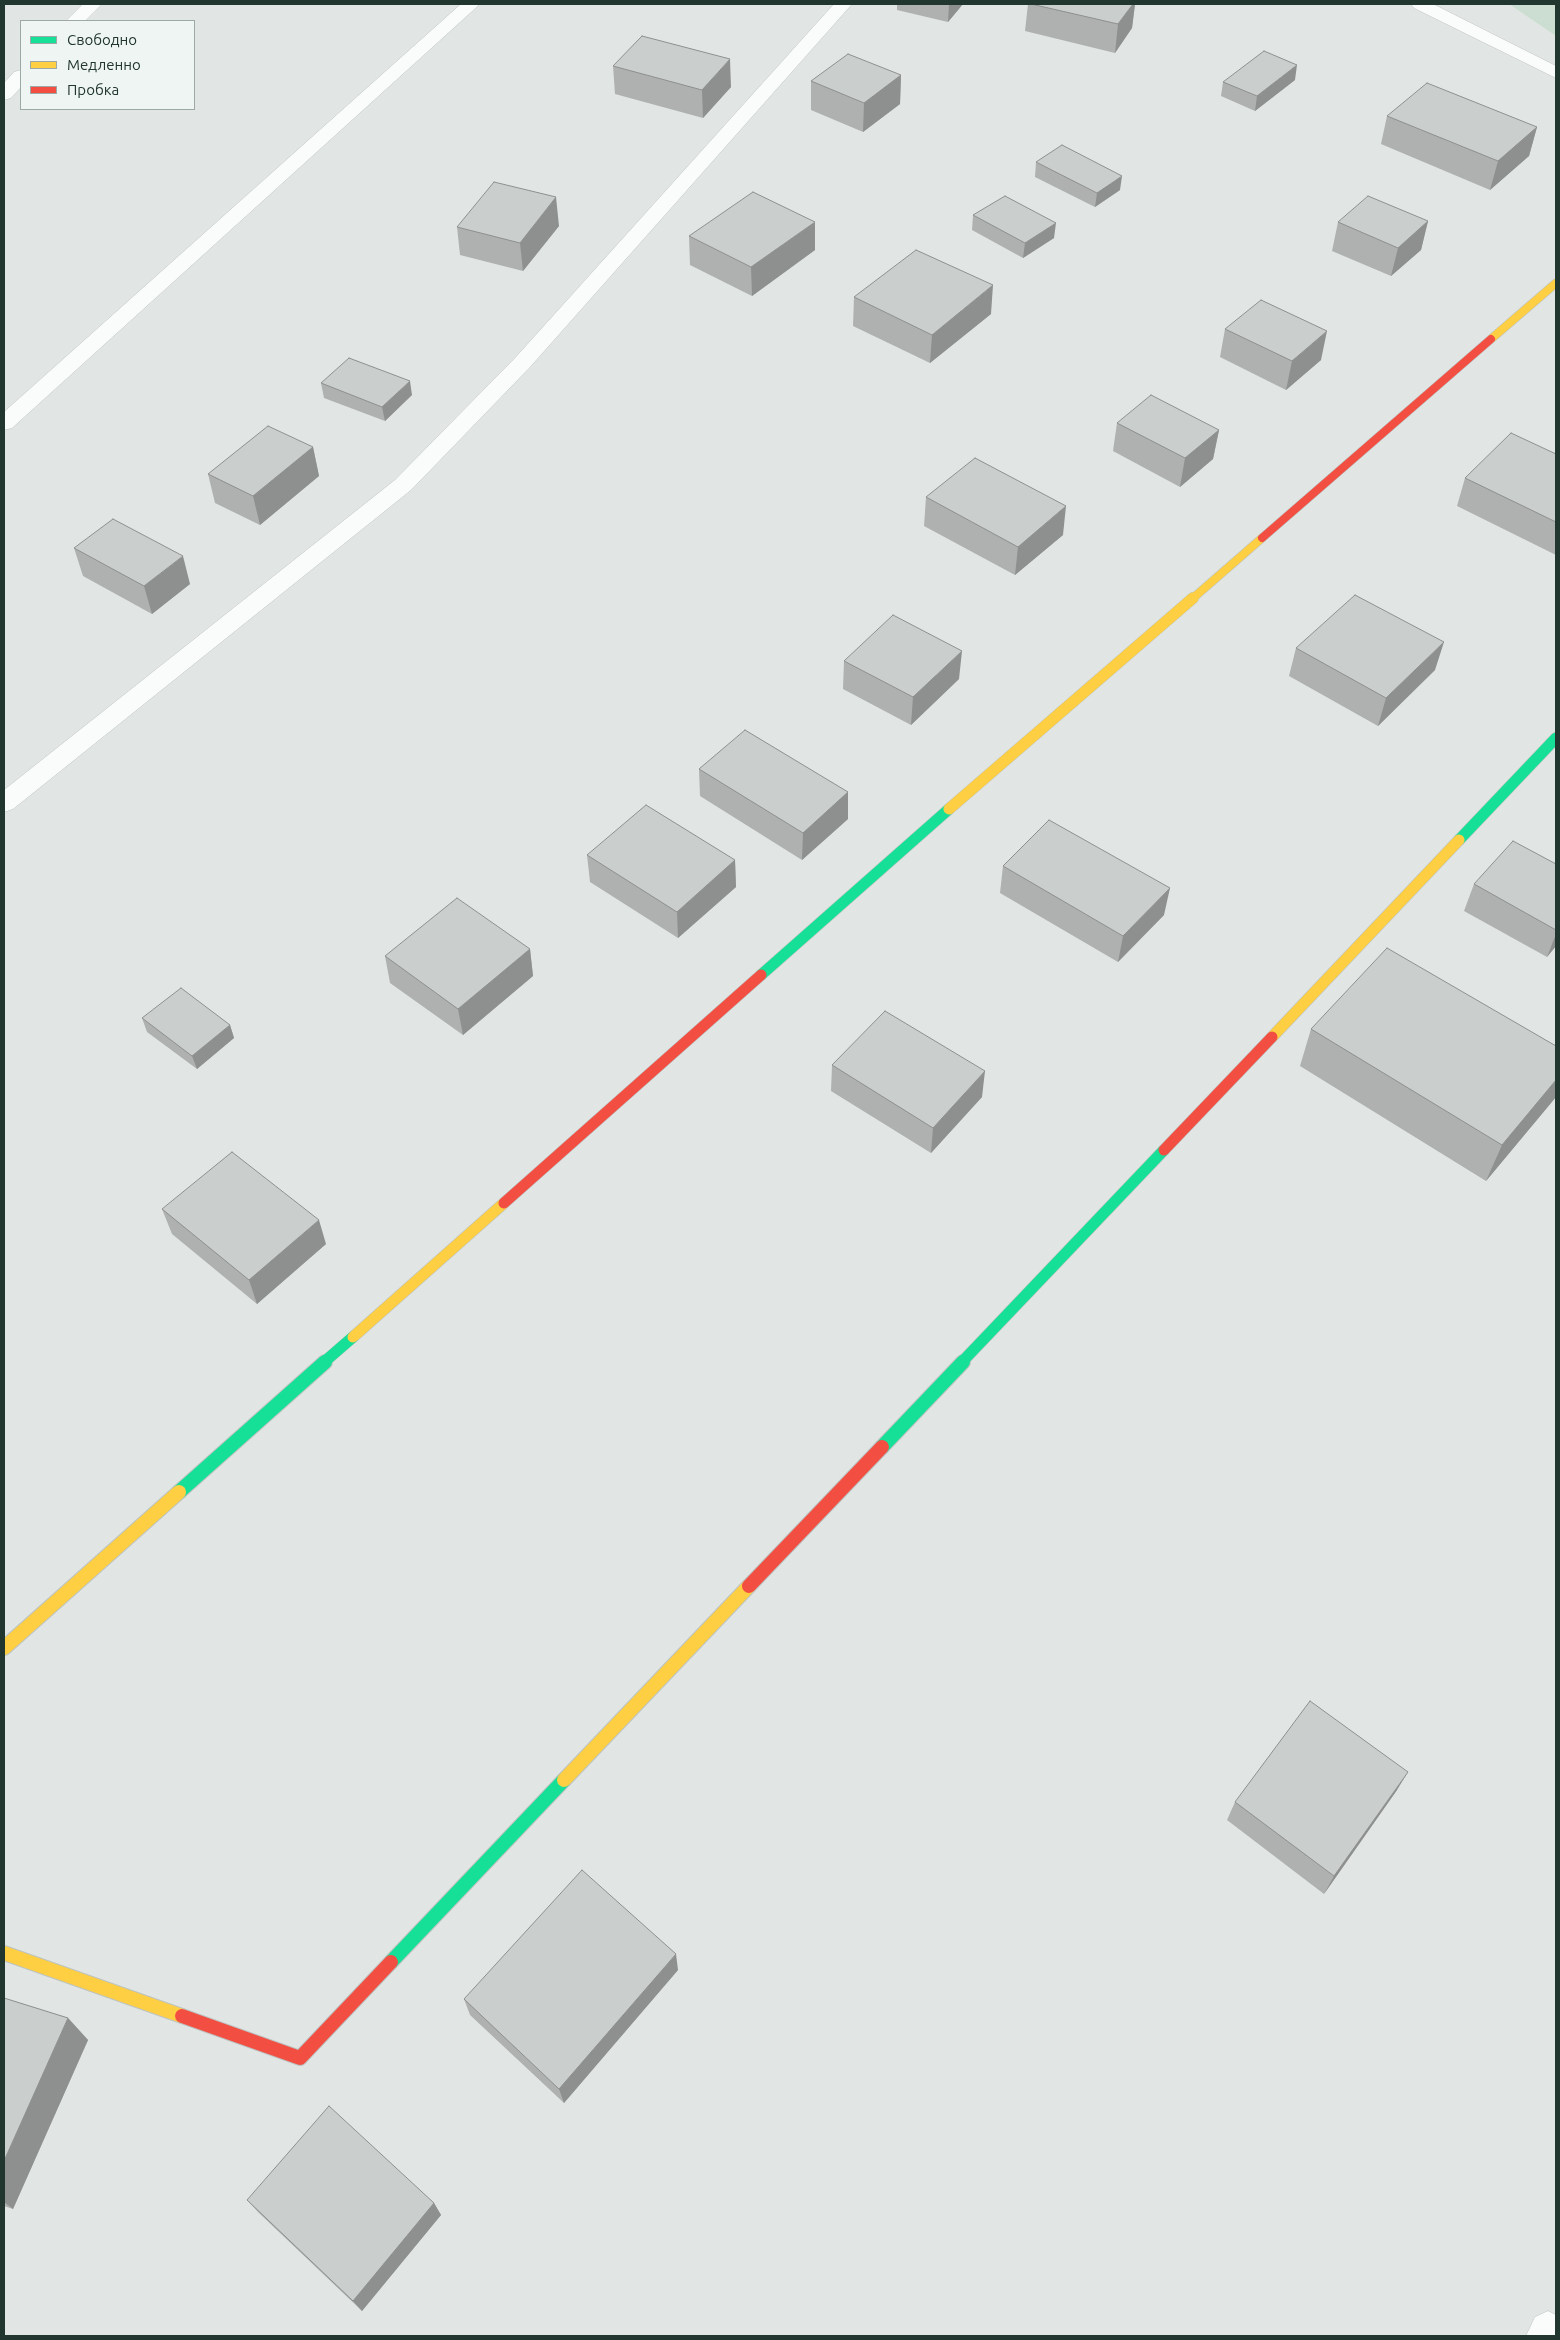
<!DOCTYPE html>
<html>
<head>
<meta charset="utf-8">
<style>
	body { margin:0 }
	#map { position:relative; width:1560px; height:2340px; overflow:hidden; background:#e1e6e4; font-family:Ubuntu,sans-serif }
	canvas { display:block }
	.frame { position:absolute; inset:0; border:5px solid #223630; pointer-events:none }
	.legend { position:absolute; left:20px; top:20px; width:175px; height:90px; box-sizing:border-box; background:#eef5f2; border:1px solid #9ca9a4; margin:0; padding:6px 9px; list-style:none; font-size:15px; color:#223630 }
	.legend li { display:flex; align-items:center; gap:10px; height:25px }
	.legend b { width:25px; border:1px solid #9ca9a4 }
</style>
</head>
<body>
<div id="map">
<canvas width="1560" height="2340"></canvas>
<div class="frame"></div>
<ul class="legend">
<li><b style="height:6px;background:#16e098"></b>Свободно</li>
<li><b style="height:6px;background:#ffcf43"></b>Медленно</li>
<li><b style="height:6px;background:#f24e42"></b>Пробка</li>
</ul>
</div>
<script>
const ctx = document.querySelector('canvas').getContext('2d');
ctx.lineJoin = 'round';
function paint(path, color) {
  ctx.fillStyle = color;
  ctx.fill(path, 'evenodd');
}
function poly(rows) {
  const path = new Path2D();
  for (const r of rows) {
    path.moveTo(r[0], r[1]);
    for (let i = 2; i < r.length; i += 2) path.lineTo(r[i], r[i + 1]);
  }
  return path;
}
function strokePath(path, color, width, dash) {
  ctx.strokeStyle = color;
  ctx.lineWidth = width;
  ctx.lineCap = dash ? 'butt' : 'round';
  ctx.setLineDash(dash || []);
  ctx.stroke(path);
}
paint(poly([
	[1509,4,1556,4,1556,36]
]), '#ccded1');
const lane = poly([
	[83,4,102,4,85,21,66,21,83,4],
	[21,70,21,87,11,98,4,100,4,83,14,72,21,70]
]);
const street = poly([
	[461,4,480,4,12,428,4,430,4,412,461,4],
	[834,4,852,4,530,367,411,490,13,809,4,812,4,790,395,480,516,357,834,4],
	[1411,4,1433,4,1556,66,1556,78,1414,8,1411,4],
	[1548,2311,1556,2315,1556,2336,1526,2336,1535,2317,1548,2311]
]);
const fastFar1 = poly([
	[1459,840,1556,738],
	[761,975,949,809],
	[323,1363,353,1337],
	[961,1363,1164,1150]
]);
const fast = poly([
	[882,1447,963,1362],
	[179,1492,325,1362],
	[391,1962,564,1780]
]);
const slowFar2 = poly([
	[1491,339,1556,283],
	[1192,599,1262,538]
]);
const slowFar1 = poly([
	[949,809,1193,598],
	[1272,1037,1459,840],
	[353,1337,504,1203]
]);
const slow = poly([
	[4,1648,179,1492],
	[564,1780,749,1586],
	[4,1953,182,2016]
]);
const jamFar2 = poly([
	[1262,538,1491,339]
]);
const jamFar1 = poly([
	[1164,1150,1272,1037],
	[504,1203,761,975]
]);
const jam = poly([
	[749,1586,882,1447],
	[182,2016,300,2058,391,1962]
]);
strokePath(lane, '#bec3c1', 1);
strokePath(street, '#bec3c1', 1);
strokePath(fastFar1, '#bdc3c1', 12);
strokePath(fast, '#bdc3c1', 16);
strokePath(slowFar2, '#bdc3c1', 9);
strokePath(slowFar1, '#bdc3c1', 12);
strokePath(slow, '#bdc3c1', 16);
strokePath(jamFar2, '#bdc3c1', 9);
strokePath(jamFar1, '#bdc3c1', 12);
strokePath(jam, '#bdc3c1', 16);
paint(lane, '#fafbfb');
paint(street, '#fafbfb');
strokePath(fastFar1, '#16e098', 11);
strokePath(fast, '#16e098', 14);
strokePath(slowFar2, '#ffcf43', 8);
strokePath(slowFar1, '#ffcf43', 11);
strokePath(slow, '#ffcf43', 14);
strokePath(jamFar2, '#f24e42', 8);
strokePath(jamFar1, '#f24e42', 11);
strokePath(jam, '#f24e42', 14);
paint(poly([
	[897,4,963,4,948,22,897,10],
	[1028,4,1135,4,1132,28,1115,53,1025,31],
	[613,66,731,87,703,118,615,94],
	[901,75,900,104,863,132,811,110,811,81],
	[1295,80,1255,111,1221,96,1223,82],
	[1387,116,1537,127,1529,156,1490,190,1381,144],
	[1036,162,1120,190,1095,207,1035,177],
	[973,215,1054,238,1023,258,972,230],
	[1428,221,1421,250,1391,276,1332,251,1338,222],
	[559,226,523,271,460,255,457,227],
	[689,236,815,250,752,296,690,265],
	[854,297,991,314,930,363,853,326],
	[1225,329,1321,360,1286,390,1220,357],
	[321,383,412,395,385,421,324,398],
	[1117,423,1219,430,1213,459,1180,487,1113,451],
	[313,447,319,476,260,525,215,503,208,474],
	[1556,454,1556,555,1457,506,1465,478],
	[926,497,1063,535,1015,575,924,526],
	[74,548,190,584,152,614,83,576],
	[1296,648,1435,670,1378,726,1289,676],
	[844,661,959,679,911,725,843,689],
	[699,769,848,792,848,819,802,860,700,796],
	[587,855,735,860,736,887,678,938,590,882],
	[1556,864,1556,946,1547,957,1464,911,1474,884],
	[1003,866,1164,915,1118,962,1000,893],
	[530,949,533,976,463,1035,390,983,385,956],
	[142,1018,230,1025,234,1038,197,1069,147,1032],
	[1311,1029,1556,1046,1556,1097,1486,1181,1300,1066],
	[832,1065,982,1097,931,1153,831,1091],
	[162,1209,326,1244,257,1304,172,1234],
	[1397,1790,1324,1894,1227,1820,1235,1802],
	[678,1970,564,2103,470,2015,464,1999],
	[4,1998,68,2018,88,2040,13,2209,4,2206],
	[247,2200,434,2203,441,2215,362,2311,258,2212]
]), '#aeb1af');
paint(poly([
	[949,4,963,4,948,22],
	[1133,4,1135,4,1132,28,1115,53,1118,24],
	[730,59,731,87,703,118,702,90],
	[1297,65,1295,80,1255,111,1257,96],
	[901,75,900,104,863,132,864,103],
	[1537,127,1529,156,1490,190,1498,161],
	[1122,176,1120,190,1095,207,1097,193],
	[556,197,559,226,523,271,520,243],
	[1428,221,1421,250,1391,276,1398,248],
	[815,222,815,250,752,296,751,267],
	[1056,223,1054,238,1023,258,1025,243],
	[993,285,991,314,930,363,932,335],
	[1327,331,1321,360,1286,390,1292,361],
	[410,381,412,395,385,421,382,407],
	[1219,430,1213,459,1180,487,1185,458],
	[313,447,319,476,260,525,253,496],
	[1066,506,1063,535,1015,575,1018,547],
	[183,556,190,584,152,614,144,586],
	[1444,642,1435,670,1378,726,1386,698],
	[962,651,959,679,911,725,913,697],
	[848,792,848,819,802,860,803,833],
	[735,860,736,887,678,938,677,912],
	[1170,888,1164,915,1118,962,1123,936],
	[1556,934,1556,946,1547,957],
	[530,949,533,976,463,1035,458,1009],
	[230,1025,234,1038,197,1069,192,1056],
	[985,1071,982,1097,931,1153,933,1128],
	[1556,1080,1556,1097,1486,1181,1502,1145],
	[319,1220,326,1244,257,1304,249,1280],
	[1408,1772,1397,1790,1324,1894,1334,1876],
	[676,1954,678,1970,564,2103,559,2089],
	[68,2018,88,2040,13,2209,4,2202,4,2161],
	[434,2203,441,2215,362,2311,353,2301]
]), '#8d908f');
const building = poly([
	[1031,4,1133,4,1118,24,1031,4],
	[642,36,730,59,702,90,613,66,642,36],
	[1264,51,1297,65,1257,96,1223,82,1264,51],
	[848,54,901,75,864,103,811,81,848,54],
	[1427,83,1537,127,1498,161,1387,116,1427,83],
	[1062,145,1122,176,1097,193,1036,162,1062,145],
	[494,182,556,197,520,243,457,227,494,182],
	[753,192,815,222,751,267,689,236,753,192],
	[1005,196,1056,223,1025,243,973,215,1005,196],
	[1368,196,1428,221,1398,248,1338,222,1368,196],
	[916,250,993,285,932,335,854,297,916,250],
	[1261,300,1327,331,1292,361,1225,329,1261,300],
	[349,358,410,381,382,407,321,383,349,358],
	[1151,395,1219,430,1185,458,1117,423,1151,395],
	[268,426,313,447,253,496,208,474,268,426],
	[1511,433,1556,454,1556,522,1465,478,1511,433],
	[975,458,1066,506,1018,547,926,497,975,458],
	[113,519,183,556,144,586,74,548,113,519],
	[1355,595,1444,642,1386,698,1296,648,1355,595],
	[893,615,962,651,913,697,844,661,893,615],
	[745,730,848,792,803,833,699,769,745,730],
	[646,805,735,860,677,912,587,855,646,805],
	[1049,820,1170,888,1123,936,1003,866,1049,820],
	[1513,841,1556,864,1556,930,1474,884,1513,841],
	[457,898,530,949,458,1009,385,956,457,898],
	[1387,948,1556,1046,1556,1080,1502,1145,1311,1029,1387,948],
	[181,988,230,1025,192,1056,142,1018,181,988],
	[885,1011,985,1071,933,1128,832,1065,885,1011],
	[232,1152,319,1220,249,1280,162,1209,232,1152],
	[1310,1701,1408,1772,1334,1876,1235,1802,1310,1701],
	[582,1870,676,1954,559,2089,464,1999,582,1870],
	[4,1998,68,2018,4,2161,4,1998],
	[329,2106,434,2203,353,2301,247,2200,329,2106]
]);
paint(building, '#cacecc');
strokePath(building, '#8d908f', 1);
</script>
</body>
</html>
